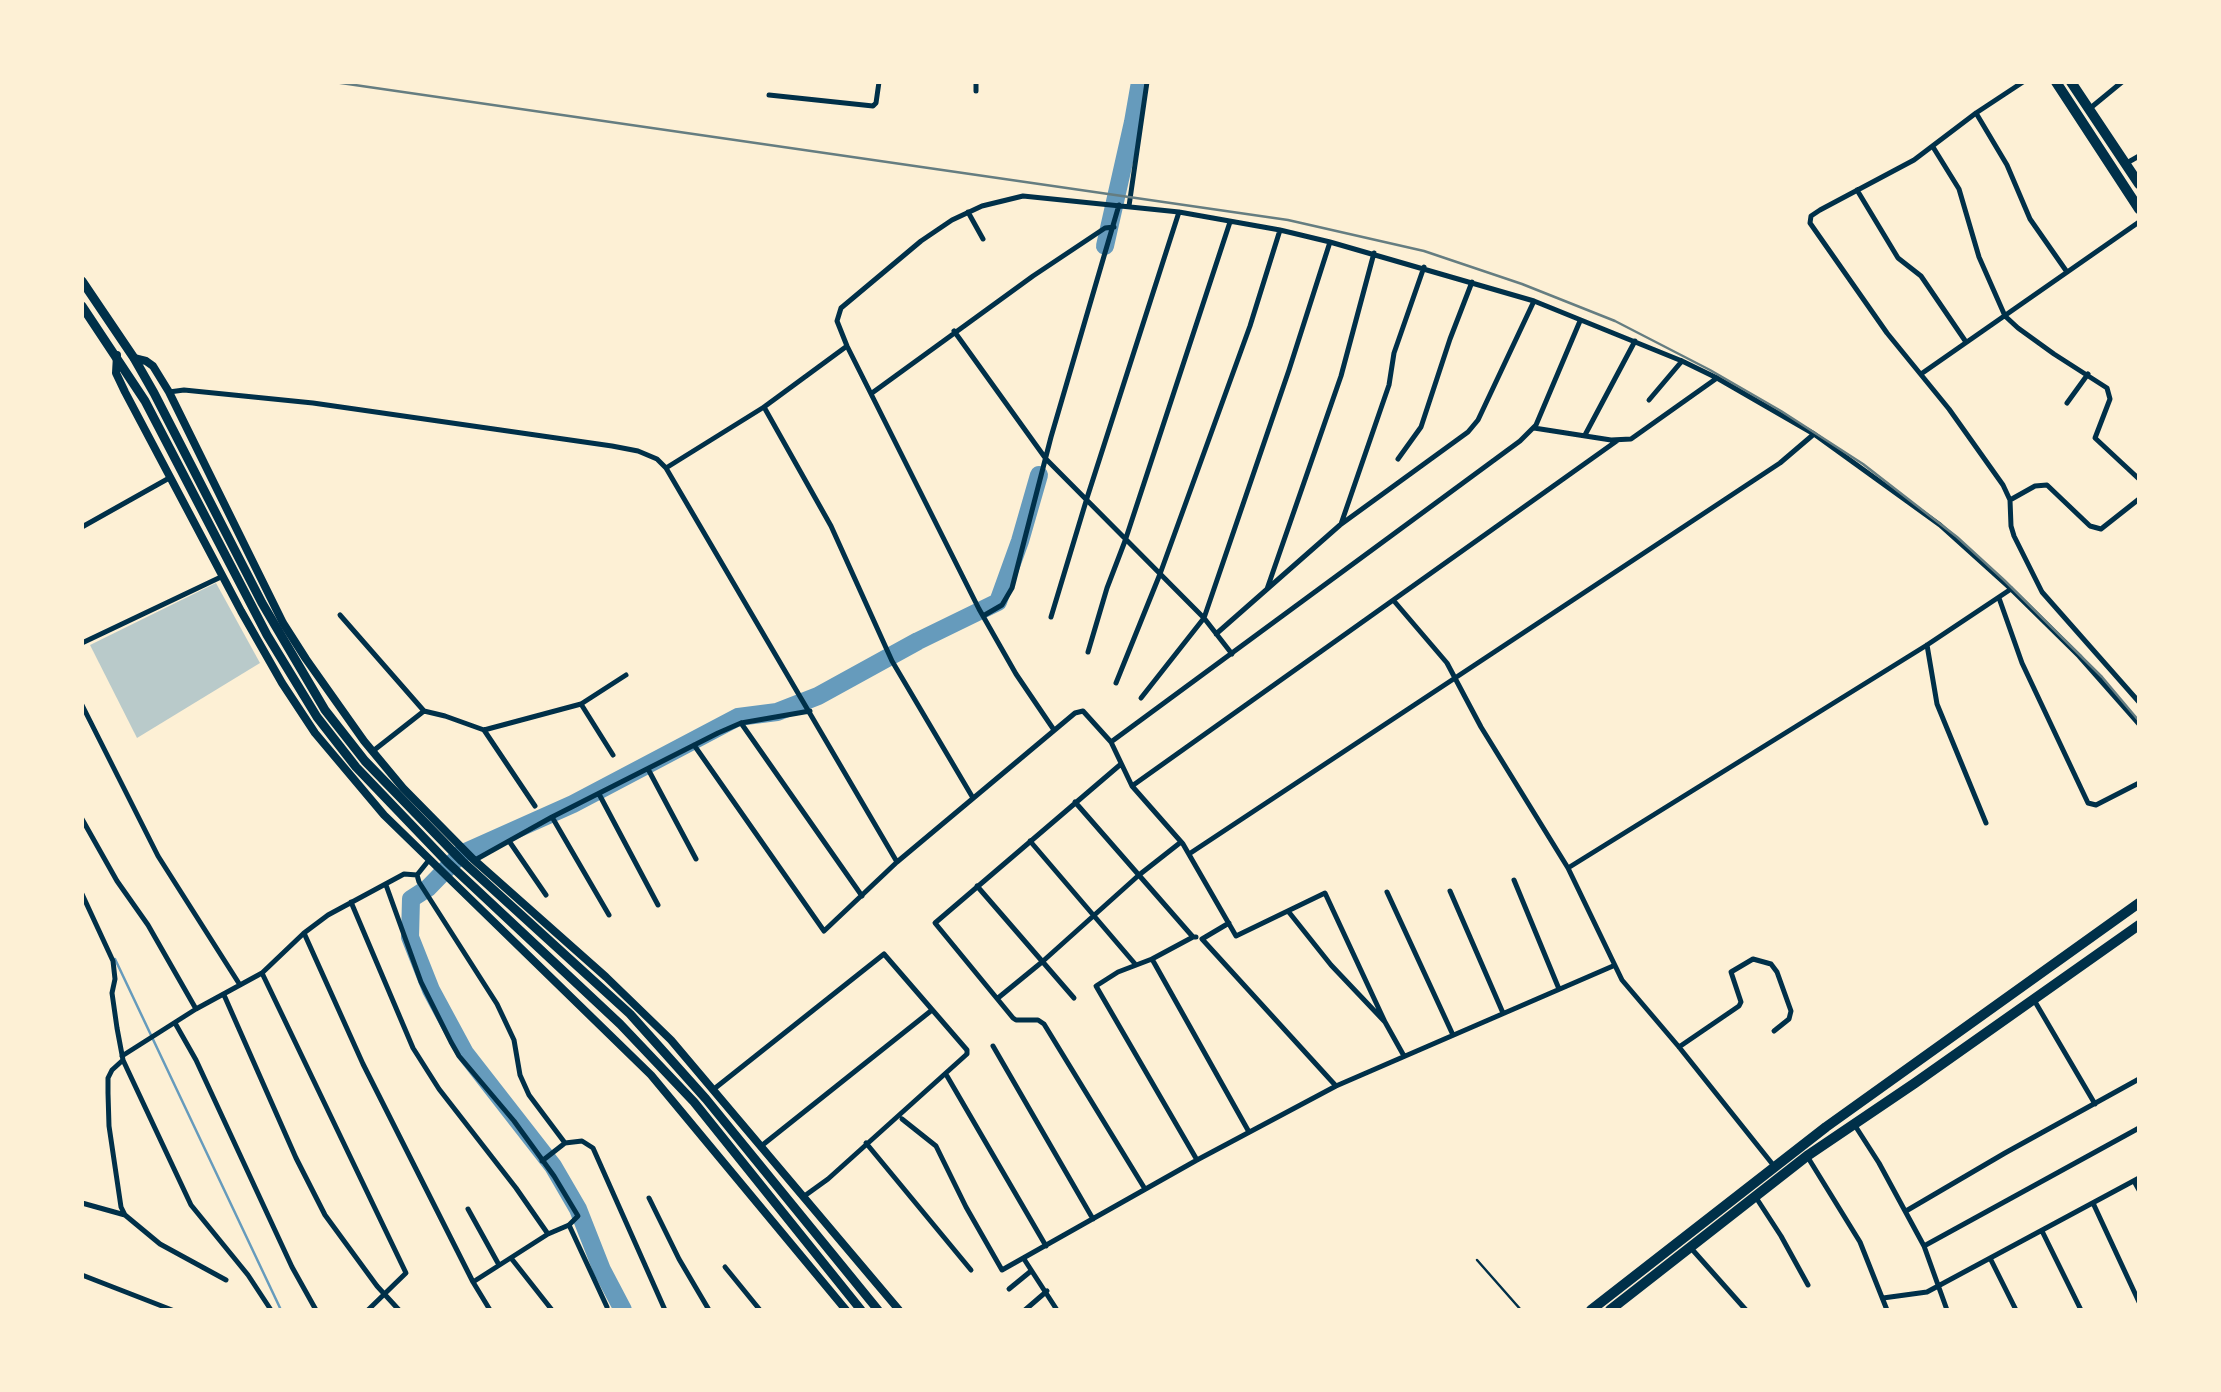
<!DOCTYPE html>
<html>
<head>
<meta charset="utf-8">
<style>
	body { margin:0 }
	#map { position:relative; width:2221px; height:1392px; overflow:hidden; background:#fdf0d5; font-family:Barlow,sans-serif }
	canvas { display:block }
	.frame { position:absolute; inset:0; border:84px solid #fdf0d5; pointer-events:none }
</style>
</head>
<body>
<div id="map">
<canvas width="2221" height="1392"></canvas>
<div class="frame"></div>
</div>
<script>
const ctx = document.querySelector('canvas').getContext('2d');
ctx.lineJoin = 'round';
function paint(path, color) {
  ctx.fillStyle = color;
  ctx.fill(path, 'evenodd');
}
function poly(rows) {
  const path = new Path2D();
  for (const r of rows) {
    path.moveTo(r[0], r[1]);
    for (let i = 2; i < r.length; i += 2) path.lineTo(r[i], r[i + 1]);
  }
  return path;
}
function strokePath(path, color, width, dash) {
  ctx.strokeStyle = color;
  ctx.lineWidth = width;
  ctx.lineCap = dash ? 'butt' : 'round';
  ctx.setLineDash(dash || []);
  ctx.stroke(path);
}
paint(poly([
	[216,583,260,663,137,738,90,645]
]), '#b9caca');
strokePath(poly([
	[115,959,281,1310]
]), '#669bbc', 2.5);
strokePath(poly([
	[1105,246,1133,122,1140,82],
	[623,1310,602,1270,578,1209,553,1166,465,1053,431,990,410,937,411,899,428,888,461,854,573,804,738,717,777,712,818,696,918,641,998,602,1020,541,1039,475]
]), '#669bbc', 18);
strokePath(poly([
	[1477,1260,1521,1310]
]), '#003049', 2.5);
strokePath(poly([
	[2023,82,1976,113,1914,160,1820,210,1811,216,1810,223,1887,333,1949,409,2003,485,2010,500,2011,526,2014,536,2042,592,2139,702],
	[976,91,976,82],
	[769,95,873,106,876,103,879,82],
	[2088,110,2122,82],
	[1976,113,2007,165,2030,219,2067,272],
	[1933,147,1959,189,1979,257,2005,316,2018,328,2054,354,2107,388,2110,399,2095,438,2139,479],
	[2125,164,2139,156],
	[1857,190,1898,258,1921,276,1966,342],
	[1129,206,1147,82],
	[968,212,983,239],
	[954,331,1046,459,1204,618,1232,654],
	[1921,374,2139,222],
	[169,392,184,390,313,403,612,446,638,451,657,459,666,468,897,862],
	[872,393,1033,276,1105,228,1114,227],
	[1649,400,1682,361],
	[2067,403,2088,374],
	[764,407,831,526,892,661,973,798],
	[1534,428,1611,440,1631,439,1717,378],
	[1585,435,1635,341],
	[1398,459,1421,427,1450,339,1472,282],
	[666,468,764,407,847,346],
	[2010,500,2035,486,2047,485,2090,526,2101,529,2139,499],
	[1341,524,1389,385,1394,353,1424,267],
	[82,527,171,477],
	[1267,589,1341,376,1374,253],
	[1999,598,2022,663,2088,803,2096,805,2139,783],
	[1394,601,1447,663,1481,727,1568,868,1622,980,1679,1047,1774,1166],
	[340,615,424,711],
	[983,616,1002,605,1012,588,1051,437,1119,205],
	[1051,617,1087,498,1179,212],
	[1216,634,1340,525,1468,432,1478,420,1534,301],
	[82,643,223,576],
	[1927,645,1937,704,1986,823],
	[1088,652,1107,588,1125,541,1230,222],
	[1116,683,1160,574,1250,326,1280,230],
	[1141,698,1204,618,1289,370,1330,242],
	[581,704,613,755],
	[82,705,158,856,240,985],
	[424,711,445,716,484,730,581,704,626,675],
	[741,723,862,896],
	[484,730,535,806],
	[1054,730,1016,674,979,609,847,346,837,321,841,308,921,241,952,220,982,206,1023,196,1179,212,1280,230,1330,242,1534,301,1682,361,1717,378,1814,434,1940,525,2011,589,2079,656,2139,724],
	[1111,742,1520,441,1536,425,1580,321],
	[694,745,824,931,897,862,1075,713,1083,711,1111,742,1132,786,1183,844,1236,936,1325,893,1385,1022],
	[373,751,424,711],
	[1121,764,935,923,1013,1018,1016,1020,1038,1020,1044,1024,1145,1189],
	[648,769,696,859],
	[1132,786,1618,440],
	[599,794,658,905],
	[1075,802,1193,937,1196,937],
	[552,817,609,915],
	[82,819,117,881,148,925,196,1009],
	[509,841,546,895],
	[1030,841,1136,965],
	[1189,854,1780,463,1814,434],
	[429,860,417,875,419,882,497,1004,514,1040,520,1075,529,1095,565,1143],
	[475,860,552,817,718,733,741,723,810,711],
	[1568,868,1927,645,2011,589],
	[1514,880,1559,989],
	[386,885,421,982,451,1042,459,1056,514,1121,554,1176,578,1216,569,1225,548,1234,473,1282],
	[977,886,1074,998],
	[1450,891,1503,1013],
	[1387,892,1453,1035],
	[82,894,113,961,115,979,112,993,117,1028,123,1060,130,1075,191,1205,248,1275,271,1310],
	[351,902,413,1048,439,1089,516,1188,548,1234],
	[1288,911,1331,965,1385,1022,1404,1056],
	[304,933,363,1064,473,1282,490,1310],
	[1193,937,1152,959,1118,972,1096,986,1197,1160],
	[1202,939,1336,1086],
	[1202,939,1229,923],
	[1152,959,1249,1132],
	[262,973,406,1273,368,1310],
	[224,995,296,1158,325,1215,377,1286,399,1310],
	[998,998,1042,962,1139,875,1181,842],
	[2034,1000,2095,1104],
	[175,1023,196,1060,292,1267,316,1310],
	[993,1046,1093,1219],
	[1679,1047,1739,1006,1741,1002,1731,972,1753,959,1771,964,1777,972,1791,1011,1789,1019,1774,1031],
	[122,1056,196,1009,262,973,304,933,328,915,404,874,417,875],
	[123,1060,112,1070,108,1078,108,1093,109,1126,121,1207,125,1215,160,1244,226,1280],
	[947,1076,1046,1246],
	[714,1089,884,954,967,1050,967,1054,828,1179,803,1197],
	[902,1119,936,1146,966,1207,1002,1270,1197,1160,1336,1086,1613,966],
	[1854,1124,1879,1163,1924,1246,1947,1310],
	[866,1143,971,1270],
	[760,1147,932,1010],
	[1807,1156,1860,1242,1887,1310],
	[542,1161,565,1143,582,1141,593,1148,665,1310],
	[2134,1181,2139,1190],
	[1755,1196,1781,1236,1808,1285],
	[649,1198,679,1259,709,1310],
	[82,1203,125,1215],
	[2093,1203,2139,1302],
	[468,1209,499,1265],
	[1906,1211,2005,1153,2139,1079],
	[569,1225,607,1307],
	[2042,1231,2081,1310],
	[1924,1246,2139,1128],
	[1690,1247,1746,1310],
	[511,1258,552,1310],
	[1990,1258,2016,1310],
	[1024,1259,1057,1310],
	[725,1267,760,1310],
	[82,1275,172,1310],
	[1009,1289,1031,1271],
	[1883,1298,1927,1292,2139,1178],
	[1025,1310,1047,1291]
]), '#003049', 5);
strokePath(poly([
	[117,355,116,373,125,392,241,611,282,683,315,733,384,815,651,1075,846,1310],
	[134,358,146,361,153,366,169,392,283,623,306,659,364,741,403,788,473,859,606,977,671,1040,899,1310]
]), '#003049', 8);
strokePath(poly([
	[82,281,134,358,154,393,262,603,325,710,365,761,462,861,630,1014,706,1099,878,1310],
	[82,306,145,401,267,635,317,717,356,767,447,862,620,1024,694,1102,861,1310]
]), '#003049', 9);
strokePath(poly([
	[2056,82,2139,209],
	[2071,82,2139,184],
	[1591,1310,1826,1127,2139,903],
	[1610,1310,1807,1156,1915,1083,2139,925]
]), '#003049', 10);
strokePath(poly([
	[334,82,1288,220,1424,251,1522,284,1615,321,1710,370,1781,411,1863,464,1957,537,2004,580,2102,677,2139,721]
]), '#657d81', 2.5);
</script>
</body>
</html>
